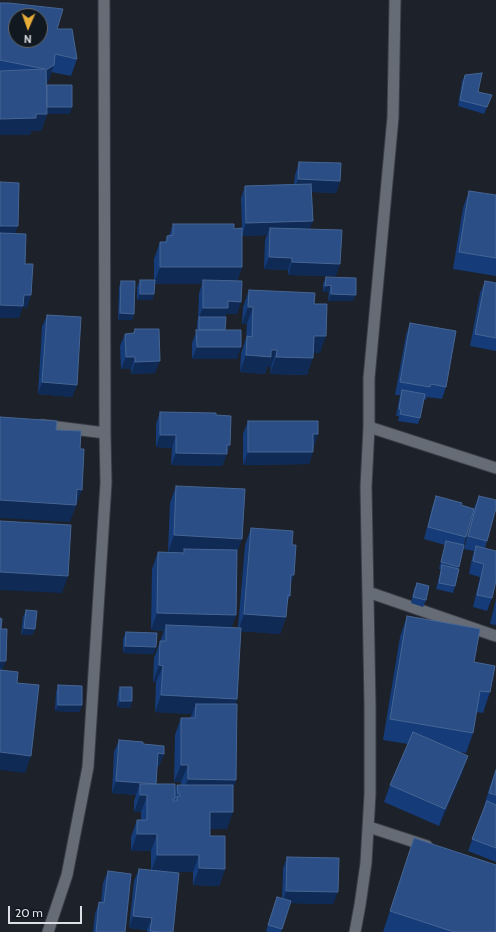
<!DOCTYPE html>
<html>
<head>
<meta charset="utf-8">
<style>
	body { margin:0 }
	#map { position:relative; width:496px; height:932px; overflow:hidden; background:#1c212a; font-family:Cabin,sans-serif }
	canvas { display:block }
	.north { position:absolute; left:8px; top:8px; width:40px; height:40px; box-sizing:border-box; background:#121820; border:1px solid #63686f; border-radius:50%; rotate:182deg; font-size:11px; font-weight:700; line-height:16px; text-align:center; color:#dce0e6 }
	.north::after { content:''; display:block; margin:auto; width:14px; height:18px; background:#e7ac37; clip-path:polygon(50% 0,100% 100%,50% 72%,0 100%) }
	.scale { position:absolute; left:8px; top:906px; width:74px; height:18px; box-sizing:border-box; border:2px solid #dce0e6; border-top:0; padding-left:5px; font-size:12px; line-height:14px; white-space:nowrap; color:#dce0e6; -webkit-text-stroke:3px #121820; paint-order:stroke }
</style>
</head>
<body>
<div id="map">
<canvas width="496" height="932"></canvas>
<div class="north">N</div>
<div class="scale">20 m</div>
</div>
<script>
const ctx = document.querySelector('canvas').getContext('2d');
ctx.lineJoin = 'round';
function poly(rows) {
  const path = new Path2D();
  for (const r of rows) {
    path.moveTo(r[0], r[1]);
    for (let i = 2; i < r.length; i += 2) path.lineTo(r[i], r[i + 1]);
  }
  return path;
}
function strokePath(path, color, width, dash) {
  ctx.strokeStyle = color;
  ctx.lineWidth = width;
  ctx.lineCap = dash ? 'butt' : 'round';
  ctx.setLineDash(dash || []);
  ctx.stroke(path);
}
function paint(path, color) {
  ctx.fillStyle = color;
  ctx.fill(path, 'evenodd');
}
const minor = poly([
	[42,425,105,433],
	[369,427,496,468],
	[368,592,496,636],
	[369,827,427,846],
	[48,932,67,875,88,767,106,483,105,433,104,0],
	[355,932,360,905,366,863,370,794,370,706,366,487,369,427,369,378,393,117,395,0]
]);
strokePath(minor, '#393d45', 13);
strokePath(minor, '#656c76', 11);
paint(poly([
	[0,3,57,29,77,59,71,76,51,72,48,82,46,83,47,85,70,114,47,114,41,131,31,131,30,135,0,135],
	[465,75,478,92,492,95,484,114,458,106,462,81],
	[299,162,340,181,336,193,312,192,310,229,336,276,288,275,288,270,264,269,265,240,267,235,242,236,242,267,237,281,237,314,226,314,225,317,225,330,237,359,192,359,192,343,197,330,197,323,198,319,199,293,202,284,154,284,154,294,152,300,137,300,137,287,140,280,154,280,154,259,160,242,165,242,167,236,169,236,173,224,234,229,242,228,241,198,245,186,294,184,295,175],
	[469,191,496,195,496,276,453,269,463,208],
	[326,277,353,301,328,301,329,292,323,292,323,284],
	[121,281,134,314,132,320,118,320,119,287],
	[485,281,496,283,496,351,470,346,480,293],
	[249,290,314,304,320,353,313,353,307,375,270,374,271,367,267,367,265,374,240,372,241,353,246,338,247,324,242,324,243,307],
	[47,315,77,385,72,397,38,394,42,327],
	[410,323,446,387,442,399,427,397,426,400,424,399,420,418,418,424,398,421,399,416,396,416,400,395,395,395,406,335],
	[135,329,155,373,131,374,131,369,121,369,120,346,125,334,133,334],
	[160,412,216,415,230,445,222,466,171,465,172,448,156,447,156,424],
	[248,421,318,434,314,446,309,464,243,465,243,434],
	[176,486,237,554,236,615,231,628,238,628,245,545,251,528,292,545,294,575,290,585,290,596,287,602,286,617,280,634,240,631,237,699,235,704,236,780,233,788,227,829,210,829,210,836,225,869,219,886,193,885,193,872,170,872,173,932,147,932,147,930,129,928,134,881,139,869,151,870,151,851,131,851,131,837,137,820,141,820,141,812,134,812,134,801,136,795,112,793,114,752,119,740,143,744,164,754,159,766,157,766,156,784,175,791,177,785,181,785,181,782,174,782,175,735,181,718,190,718,192,714,155,712,156,682,153,682,154,658,164,631,151,630,152,569,158,552,168,552,170,503],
	[436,496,461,505,466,537,458,569,455,586,453,593,436,589,441,569,439,569,445,545,424,539,432,508],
	[479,496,487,541,485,548,492,598,487,611,473,607,480,577,469,574,472,558,474,551,464,549,474,508],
	[417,583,426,600,423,607,411,603,414,589],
	[496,599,496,625,490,624],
	[26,610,35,629,32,635,21,635,23,617],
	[407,616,474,662,490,692,483,713,476,712,473,733,466,753,459,752,462,773,439,826,384,802,390,785,408,744,383,740,400,637],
	[126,632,154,654,123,653,123,639],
	[58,685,82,705,79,712,55,711,56,692],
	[120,687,132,701,130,708,117,707,118,693],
	[496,769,496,862,468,851,483,810,490,786],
	[414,838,496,932,383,932,407,859],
	[287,857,333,904,290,903,281,932,268,932,266,931,277,897,282,898,283,869],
	[108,871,125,932,93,932,95,914,99,902,101,902,103,883]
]), '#153c79');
paint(poly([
	[54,65,48,82,40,87,46,70],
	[45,107,72,107,70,114,43,114],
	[36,114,47,114,41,131,31,131,30,135,0,135,0,119],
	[298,179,340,181,336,193,294,191],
	[313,221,308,233,270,228,267,235,242,236,246,223],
	[0,226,18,226,13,238,0,238],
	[269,257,292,258,288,270,264,269],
	[292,262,340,264,336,276,288,275],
	[160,267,242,267,236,284,203,280,202,284,154,284],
	[331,285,329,292,323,292,325,286],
	[140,294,154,294,152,300,137,300],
	[331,294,356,295,353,301,328,301],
	[24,295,31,295,27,308,23,307,19,318,0,318,0,305],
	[228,301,241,302,237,314,226,314,224,321,199,317,203,308],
	[248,307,253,307,247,324,242,324],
	[120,313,134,314,132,320,118,320],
	[314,336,326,336,320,353,308,353],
	[197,347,241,347,237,359,192,359],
	[271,350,277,350,271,367,267,367,265,374,240,372,246,355],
	[126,357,135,357,131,369,121,369],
	[276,357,313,358,307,375,270,374],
	[160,361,155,373,131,374,135,362],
	[42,382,77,385,72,397,38,394],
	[313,434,318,434,314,446],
	[160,435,176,435,172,448,156,447],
	[227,445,230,445,222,466,171,465,176,453],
	[248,452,313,452,309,464,243,465],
	[77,489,82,490,70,522,0,518,0,500],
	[174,535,242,539,236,556,184,549,183,553,168,552],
	[0,572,68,576,62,593,0,590],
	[291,575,294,575,288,592],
	[157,613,236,615,230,632,166,625,164,631,151,630],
	[244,614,286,617,280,634,238,631],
	[24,628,35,629,32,635,21,635],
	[125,646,156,647,154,654,123,653],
	[0,661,6,661,1,673,0,673],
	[159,665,163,666,156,682,153,682],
	[161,695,237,699,231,716,196,704,192,714,155,712],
	[120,701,132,701,130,708,117,707],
	[58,705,82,705,79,712,55,711],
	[0,752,31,756,25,773,0,770],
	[158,753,164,754,159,766,154,766],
	[468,756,462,773,439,826,445,809],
	[181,765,188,765,181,782,174,782],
	[188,779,236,780,230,797,181,796],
	[116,781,156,784,152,796,147,796,141,812,134,812,140,795,140,784,136,795,112,793],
	[178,794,180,794,177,800,177,796,172,811,171,811],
	[210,812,233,812,227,829,204,829],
	[137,834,157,834,151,851,131,851],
	[157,855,199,855,193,872,151,872],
	[199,868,225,869,219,886,193,885],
	[286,891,338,892,333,904,282,903],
	[133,916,152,918,147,930,129,928]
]), '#0f2a55');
const building = poly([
	[0,3,9,3,63,9,57,29,72,29,77,59,55,54,54,65,46,70,47,114,36,114,36,118,0,119,0,71,45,69,0,60,0,3],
	[16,16,40,16,40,40,16,40,16,16],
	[482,73,478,92,492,95,487,107,460,100,465,75,482,73],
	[47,85,72,85,72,107,47,107,47,85],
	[299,162,341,163,340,181,298,179,299,162],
	[0,182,19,183,18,226,0,226,0,182],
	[311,184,313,221,246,223,245,186,311,184],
	[469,191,496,195,496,258,459,252,469,191],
	[173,224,234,224,234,229,242,228,242,267,160,267,160,242,167,242,167,236,173,235,173,224],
	[270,228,342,230,340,264,292,262,292,258,269,257,270,228],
	[0,233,26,234,25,264,33,264,31,295,24,295,23,306,0,305,0,233],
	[326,277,356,278,356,295,331,294,331,285,325,286,326,277],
	[140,280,155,280,154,294,140,294,140,280],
	[203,280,242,281,241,302,228,301,228,308,203,308,203,280],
	[121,281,135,281,134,314,120,313,121,281],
	[485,281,496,283,496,338,475,334,485,281],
	[249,290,315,293,314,304,327,304,326,336,314,336,313,358,276,357,277,350,271,350,271,357,246,355,247,336,252,337,253,307,248,307,249,290],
	[47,315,81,317,77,385,42,382,47,315],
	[199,317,226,317,225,330,199,330,199,317],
	[410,323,456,331,446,387,431,384,430,387,400,382,410,323],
	[135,329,159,329,160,361,135,362,135,357,126,357,125,334,134,333,135,329],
	[196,330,241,330,241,347,197,347,196,330],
	[402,390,425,394,420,418,400,414,401,410,399,409,402,390],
	[160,412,216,413,216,415,231,416,230,445,227,445,227,454,176,453,176,435,160,435,160,412],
	[0,417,57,421,56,430,81,431,80,449,84,449,82,490,77,489,76,505,0,500,0,417],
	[248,421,318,421,318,434,313,434,313,452,248,452,248,421],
	[176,486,245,489,242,539,174,535,176,486],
	[436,496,462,503,461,505,474,509,466,537,428,527,436,496],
	[479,496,496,500,496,508,487,541,468,536,479,496],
	[0,521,71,525,68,576,0,572,0,521],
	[251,528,293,531,292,545,296,545,294,575,291,575,290,596,288,595,286,617,244,614,251,528],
	[446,541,464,545,459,567,441,562,446,541],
	[476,546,496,551,496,581,492,598,477,595,484,564,473,561,476,546],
	[184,549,237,550,236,615,157,613,158,552,184,553,184,549],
	[442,565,459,569,455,586,439,583,442,565],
	[417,583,429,586,426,600,413,597,417,583],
	[26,610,37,611,35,629,24,628,26,610],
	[407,616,480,629,474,662,495,666,490,692,480,691,473,733,390,719,407,616],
	[0,618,2,619,1,629,0,629,0,618],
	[166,625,241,628,237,699,161,695,163,666,159,665,160,641,166,641,166,625],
	[0,629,7,629,6,661,0,661,0,629],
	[126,632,157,633,156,647,125,646,126,632],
	[0,670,18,672,17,683,39,685,31,756,0,752,0,670],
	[58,685,82,686,82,705,58,705,58,685],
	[120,687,132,687,132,701,120,701,120,687],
	[196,704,237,704,236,780,188,779,188,765,181,765,181,718,195,718,196,704],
	[413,732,468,756,445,809,390,785,413,732],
	[119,740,143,742,143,744,164,746,164,754,158,753,156,784,116,781,119,740],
	[496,770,496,795,489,793,496,770],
	[140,784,175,784,175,799,173,799,173,801,177,801,177,796,180,796,180,794,178,794,177,785,233,785,233,812,210,812,210,836,225,836,225,869,199,868,199,855,157,855,157,834,137,834,137,820,147,820,147,795,140,795,140,784],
	[487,801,496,805,496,848,472,839,487,801],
	[414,838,496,865,496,932,454,932,390,911,414,838],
	[287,857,339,858,338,892,286,891,287,857],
	[139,869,179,873,173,932,158,932,150,931,152,918,133,916,139,869],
	[108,871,131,874,125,932,96,932,99,902,104,903,108,871],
	[277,897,291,901,282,929,268,925,277,897]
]);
paint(building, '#2a4e85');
strokePath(building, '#466594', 1);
</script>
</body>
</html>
